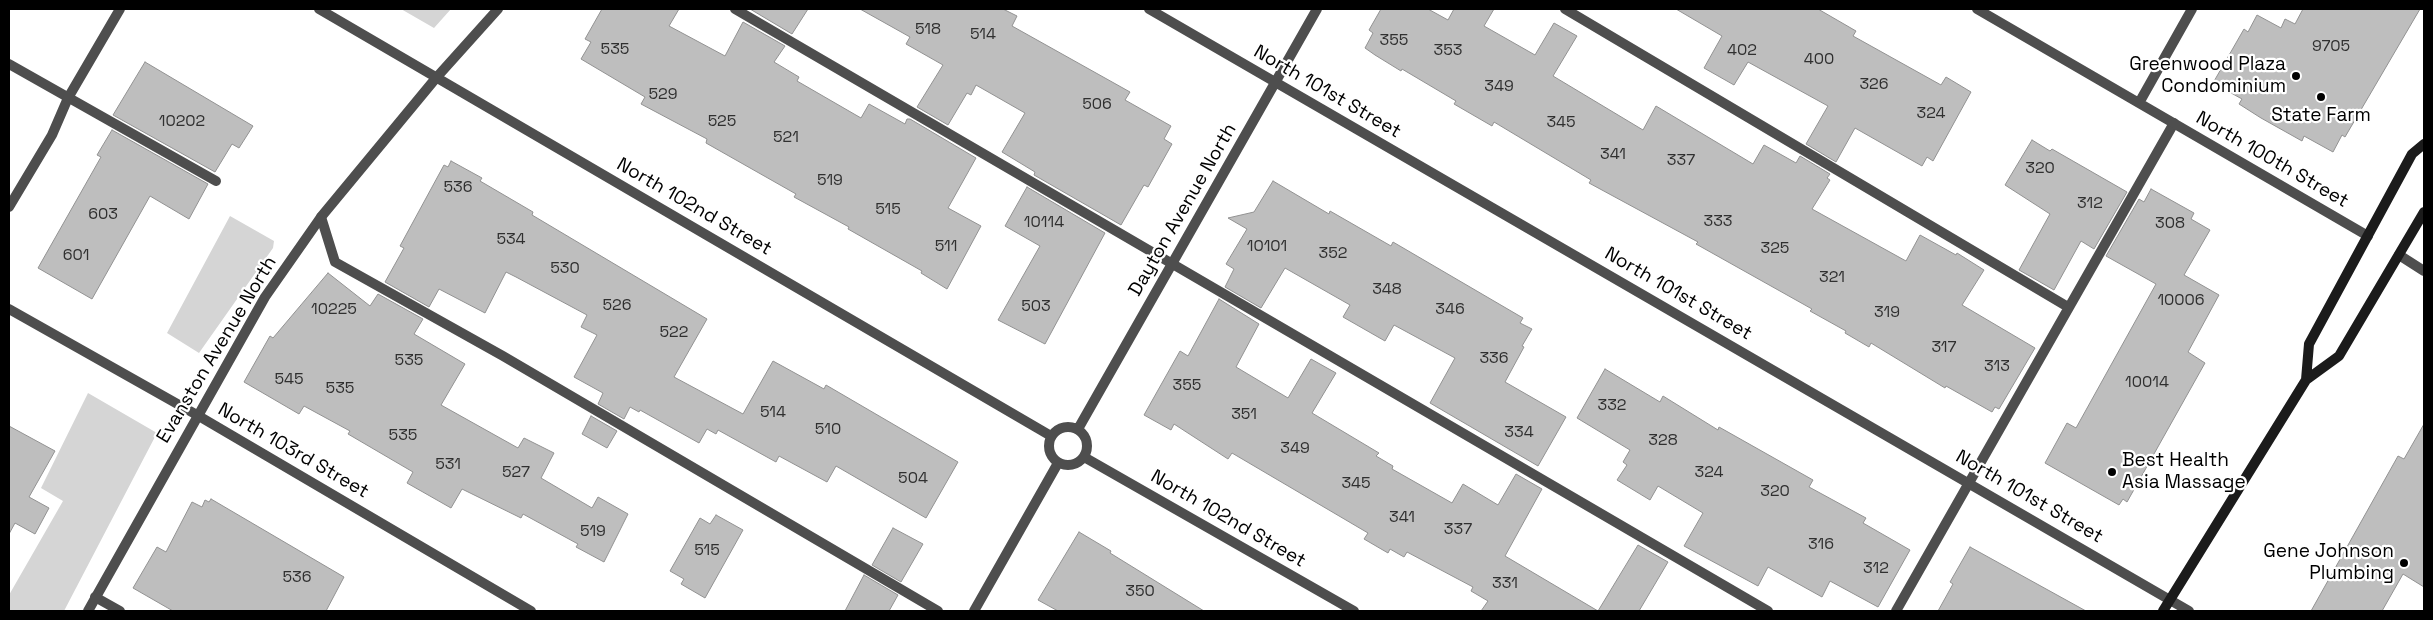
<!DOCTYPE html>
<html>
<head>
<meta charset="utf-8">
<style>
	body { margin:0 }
	#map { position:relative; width:2433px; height:620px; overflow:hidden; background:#fff; font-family:"Space Grotesk",sans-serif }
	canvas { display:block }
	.frame { position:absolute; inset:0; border:10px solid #000; pointer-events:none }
</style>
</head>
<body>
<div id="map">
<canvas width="2433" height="620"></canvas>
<div class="frame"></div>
</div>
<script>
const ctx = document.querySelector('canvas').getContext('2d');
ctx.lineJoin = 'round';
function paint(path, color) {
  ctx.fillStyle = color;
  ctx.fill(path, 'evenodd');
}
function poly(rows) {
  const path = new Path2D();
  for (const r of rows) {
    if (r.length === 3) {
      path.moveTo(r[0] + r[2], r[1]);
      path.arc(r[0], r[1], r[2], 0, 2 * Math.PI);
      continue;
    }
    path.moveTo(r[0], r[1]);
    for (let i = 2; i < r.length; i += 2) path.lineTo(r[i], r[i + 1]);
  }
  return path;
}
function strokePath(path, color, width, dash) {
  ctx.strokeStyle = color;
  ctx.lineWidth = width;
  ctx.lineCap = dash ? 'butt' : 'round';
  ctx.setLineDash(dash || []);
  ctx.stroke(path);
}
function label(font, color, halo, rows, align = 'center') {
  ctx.font = font + ' "Space Grotesk",sans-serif';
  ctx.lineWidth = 4.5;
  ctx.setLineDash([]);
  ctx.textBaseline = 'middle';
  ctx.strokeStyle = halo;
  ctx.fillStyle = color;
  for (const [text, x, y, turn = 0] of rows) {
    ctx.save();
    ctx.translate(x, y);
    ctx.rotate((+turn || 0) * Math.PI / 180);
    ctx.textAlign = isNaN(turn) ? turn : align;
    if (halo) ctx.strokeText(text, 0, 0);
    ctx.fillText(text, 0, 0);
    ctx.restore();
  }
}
paint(poly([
	[401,9,451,9,434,28],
	[230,216,274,241,273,248,199,353,167,333],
	[88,393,157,433,64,611,9,611,9,595,63,501,41,488]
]), '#d5d5d5');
const building = poly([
	[602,9,679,9,669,26,725,56,743,22,785,46,774,62,799,77,797,81,861,118,869,104,905,124,907,119,910,119,976,158,948,208,981,226,947,289,921,273,922,271,848,229,849,227,794,197,796,194,706,143,707,139,641,104,645,97,581,59,591,42,585,39,602,9],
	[750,9,808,9,792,34,750,9],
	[860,9,1003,9,1017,16,1012,26,1130,92,1125,100,1171,126,1164,139,1172,144,1148,187,1144,185,1121,225,1034,175,1035,172,1002,152,1025,113,976,85,971,95,967,93,948,125,917,107,943,65,906,44,910,37,860,9],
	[1381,9,1428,9,1448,20,1454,9,1494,9,1484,26,1535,55,1554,23,1577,36,1553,76,1643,130,1656,106,1753,164,1764,145,1796,163,1800,156,1830,174,1827,178,1830,180,1812,209,1906,261,1920,235,1956,255,1957,253,1984,270,1962,305,2035,348,1999,409,1995,407,1992,412,1946,386,1945,388,1871,343,1869,347,1845,333,1846,331,1810,311,1812,309,1696,244,1698,242,1589,183,1591,180,1494,122,1492,126,1454,104,1456,101,1402,69,1401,71,1375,55,1365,48,1373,33,1369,30,1381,9],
	[1676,9,1818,9,1856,31,1853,36,1941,85,1946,77,1971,92,1933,161,1927,157,1922,166,1855,128,1836,162,1806,144,1828,106,1748,62,1734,85,1704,68,1722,36,1676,9],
	[2303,9,2420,9,2345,137,2342,135,2333,152,2304,136,2302,141,2261,118,2239,104,2242,99,2213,83,2244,29,2248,32,2257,15,2281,28,2285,19,2295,24,2303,9],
	[145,62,253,126,239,148,232,144,215,172,113,115,145,62],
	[112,130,208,184,189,219,150,196,92,299,38,268,101,157,97,155,112,130],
	[2032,140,2050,151,2052,149,2127,192,2094,249,2081,241,2054,290,2019,270,2050,214,2005,185,2032,140],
	[451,161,482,178,480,181,533,212,532,215,707,319,674,377,743,414,773,361,824,389,826,385,958,462,926,518,836,466,827,482,779,456,776,462,718,430,716,434,707,429,699,443,640,410,639,412,630,407,624,419,598,404,603,393,574,377,597,335,581,327,587,315,516,277,506,272,485,313,439,289,429,307,385,282,404,248,400,246,444,165,448,167,451,161],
	[1273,181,1329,214,1330,211,1391,246,1393,242,1523,318,1520,323,1532,329,1522,346,1524,347,1505,382,1566,417,1538,466,1430,403,1455,358,1394,325,1385,341,1343,317,1350,305,1285,268,1261,308,1225,287,1234,269,1226,264,1247,229,1228,218,1254,212,1273,181],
	[1027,187,1105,233,1045,344,998,320,1040,246,1005,226,1027,187],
	[2151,189,2194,213,2191,219,2210,230,2184,275,2219,295,2188,352,2205,363,2127,502,2123,499,2119,505,2045,463,2067,423,2076,428,2156,284,2106,256,2139,199,2144,202,2151,189],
	[328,273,370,306,378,294,423,319,414,334,465,364,441,405,518,448,524,438,554,453,541,478,592,508,598,497,628,514,604,562,576,547,578,544,523,514,521,518,462,489,451,508,407,483,413,472,348,434,350,431,304,406,299,414,244,382,270,336,273,338,328,273],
	[1219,299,1259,324,1236,367,1288,398,1311,359,1336,373,1312,413,1379,453,1376,456,1393,466,1392,469,1452,503,1463,484,1498,505,1516,474,1542,489,1505,556,1598,611,1638,545,1668,562,1639,611,1481,611,1488,601,1471,591,1473,587,1407,552,1404,557,1390,549,1388,553,1364,539,1368,533,1232,453,1228,459,1174,424,1171,430,1144,415,1180,351,1188,356,1219,299],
	[1605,369,1660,402,1663,396,1718,430,1719,427,1813,480,1809,487,1866,518,1863,523,1910,550,1878,607,1830,581,1822,597,1768,567,1758,586,1684,546,1703,513,1658,486,1650,500,1617,480,1627,465,1623,462,1630,450,1577,418,1605,369],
	[591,416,617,431,607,448,582,434,591,416],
	[2424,424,2424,587,2403,574,2382,611,2311,611,2398,456,2404,459,2424,424],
	[9,426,55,451,29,497,49,508,35,534,15,523,9,534,9,426],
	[211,499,344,577,326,611,173,611,133,588,157,547,166,552,192,502,202,507,205,500,209,502,211,499],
	[716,515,743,530,705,598,681,584,684,579,670,571,700,518,710,524,716,515],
	[893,528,923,544,901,582,872,565,893,528],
	[1079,532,1111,551,1110,553,1204,611,1058,611,1038,600,1079,532],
	[1970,547,2086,611,1938,611,1953,584,1950,582,1970,547],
	[864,575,898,595,889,611,845,611,864,575]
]);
paint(building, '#bebebe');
strokePath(building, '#929292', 1);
strokePath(poly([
	[735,9,1768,611],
	[1565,9,2068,307],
	[9,64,216,181],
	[321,217,335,262,503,356,938,611],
	[95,597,120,611],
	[1896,611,2174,123]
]), '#4e4e4e', 10);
strokePath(poly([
	[319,9,1051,436],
	[1149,9,2189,611],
	[1977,9,2368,236],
	[2139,103,2192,9],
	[9,207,52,135,68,98,120,9],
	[2399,255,2424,271],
	[9,309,197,415,531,611],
	[1068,446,19],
	[1078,429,1317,9],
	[1084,457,1354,611],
	[88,611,265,297,321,217,436,78,498,9],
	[974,611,1058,463]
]), '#4e4e4e', 10);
strokePath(poly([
	[2306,380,2309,344,2412,154,2424,144],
	[2163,611,2306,380,2339,356,2424,212]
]), '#1b1b1b', 10);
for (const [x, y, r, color] of [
	[2296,76,5,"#000"],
	[2321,97,5,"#000"],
	[2112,472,5,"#000"],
	[2404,563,5,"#000"]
]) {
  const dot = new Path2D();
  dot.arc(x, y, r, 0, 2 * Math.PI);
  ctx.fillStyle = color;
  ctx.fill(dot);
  strokePath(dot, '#fff', 2);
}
label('16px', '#303030', null, [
	["518",928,30],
	["514",983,35],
	["355",1394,41],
	["9705",2331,47],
	["535",615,50],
	["353",1448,51],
	["402",1742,51],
	["400",1819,60],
	["326",1874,85],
	["349",1499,87],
	["529",663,95],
	["506",1097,105],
	["324",1931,114],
	["10202",182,122],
	["525",722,122],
	["345",1561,123],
	["521",786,138],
	["341",1613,155],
	["337",1681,161],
	["320",2040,169],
	["519",830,181],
	["536",458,188],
	["312",2090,204],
	["515",888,210],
	["603",103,215],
	["333",1718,222],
	["10114",1044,223],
	["308",2170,224],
	["534",511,240],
	["511",946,247],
	["10101",1267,247],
	["325",1775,249],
	["352",1333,254],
	["601",76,256],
	["530",565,269],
	["321",1832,278],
	["348",1387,290],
	["10006",2181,301],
	["526",617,306],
	["503",1036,307],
	["10225",334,310],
	["346",1450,310],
	["319",1887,313],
	["522",674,333],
	["317",1944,348],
	["336",1494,359],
	["535",409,361],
	["313",1997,367],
	["545",289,380],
	["10014",2147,383],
	["355",1187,386],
	["535",340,389],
	["332",1612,406],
	["514",773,413],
	["351",1244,415],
	["510",828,430],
	["334",1519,433],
	["535",403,436],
	["328",1663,441],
	["349",1295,449],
	["531",448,465],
	["527",516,473],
	["324",1709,473],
	["504",913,479],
	["345",1356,484],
	["320",1775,492],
	["341",1402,518],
	["337",1458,530],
	["519",593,532],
	["316",1821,545],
	["515",707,551],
	["312",1876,569],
	["536",297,578],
	["331",1505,584],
	["350",1140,592]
]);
label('19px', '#000', '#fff', [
	["Greenwood Plaza",2286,65],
	["Condominium",2286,87],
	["State Farm",2321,116,"center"],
	["Best Health",2122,461,"left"],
	["Asia Massage",2122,483,"left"],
	["Gene Johnson",2394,552],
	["Plumbing",2394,574]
], 'right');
label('19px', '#000', '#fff', [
	["North 101st Street",1327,92,30],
	["North 100th Street",2272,160,30],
	["North 102nd Street",694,207,30],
	["Dayton Avenue North",1183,210,-60],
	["North 101st Street",1678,294,30],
	["Evanston Avenue North",217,350,-59],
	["North 103rd Street",293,451,30],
	["North 101st Street",2029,497,30],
	["North 102nd Street",1228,519,30]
]);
</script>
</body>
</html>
